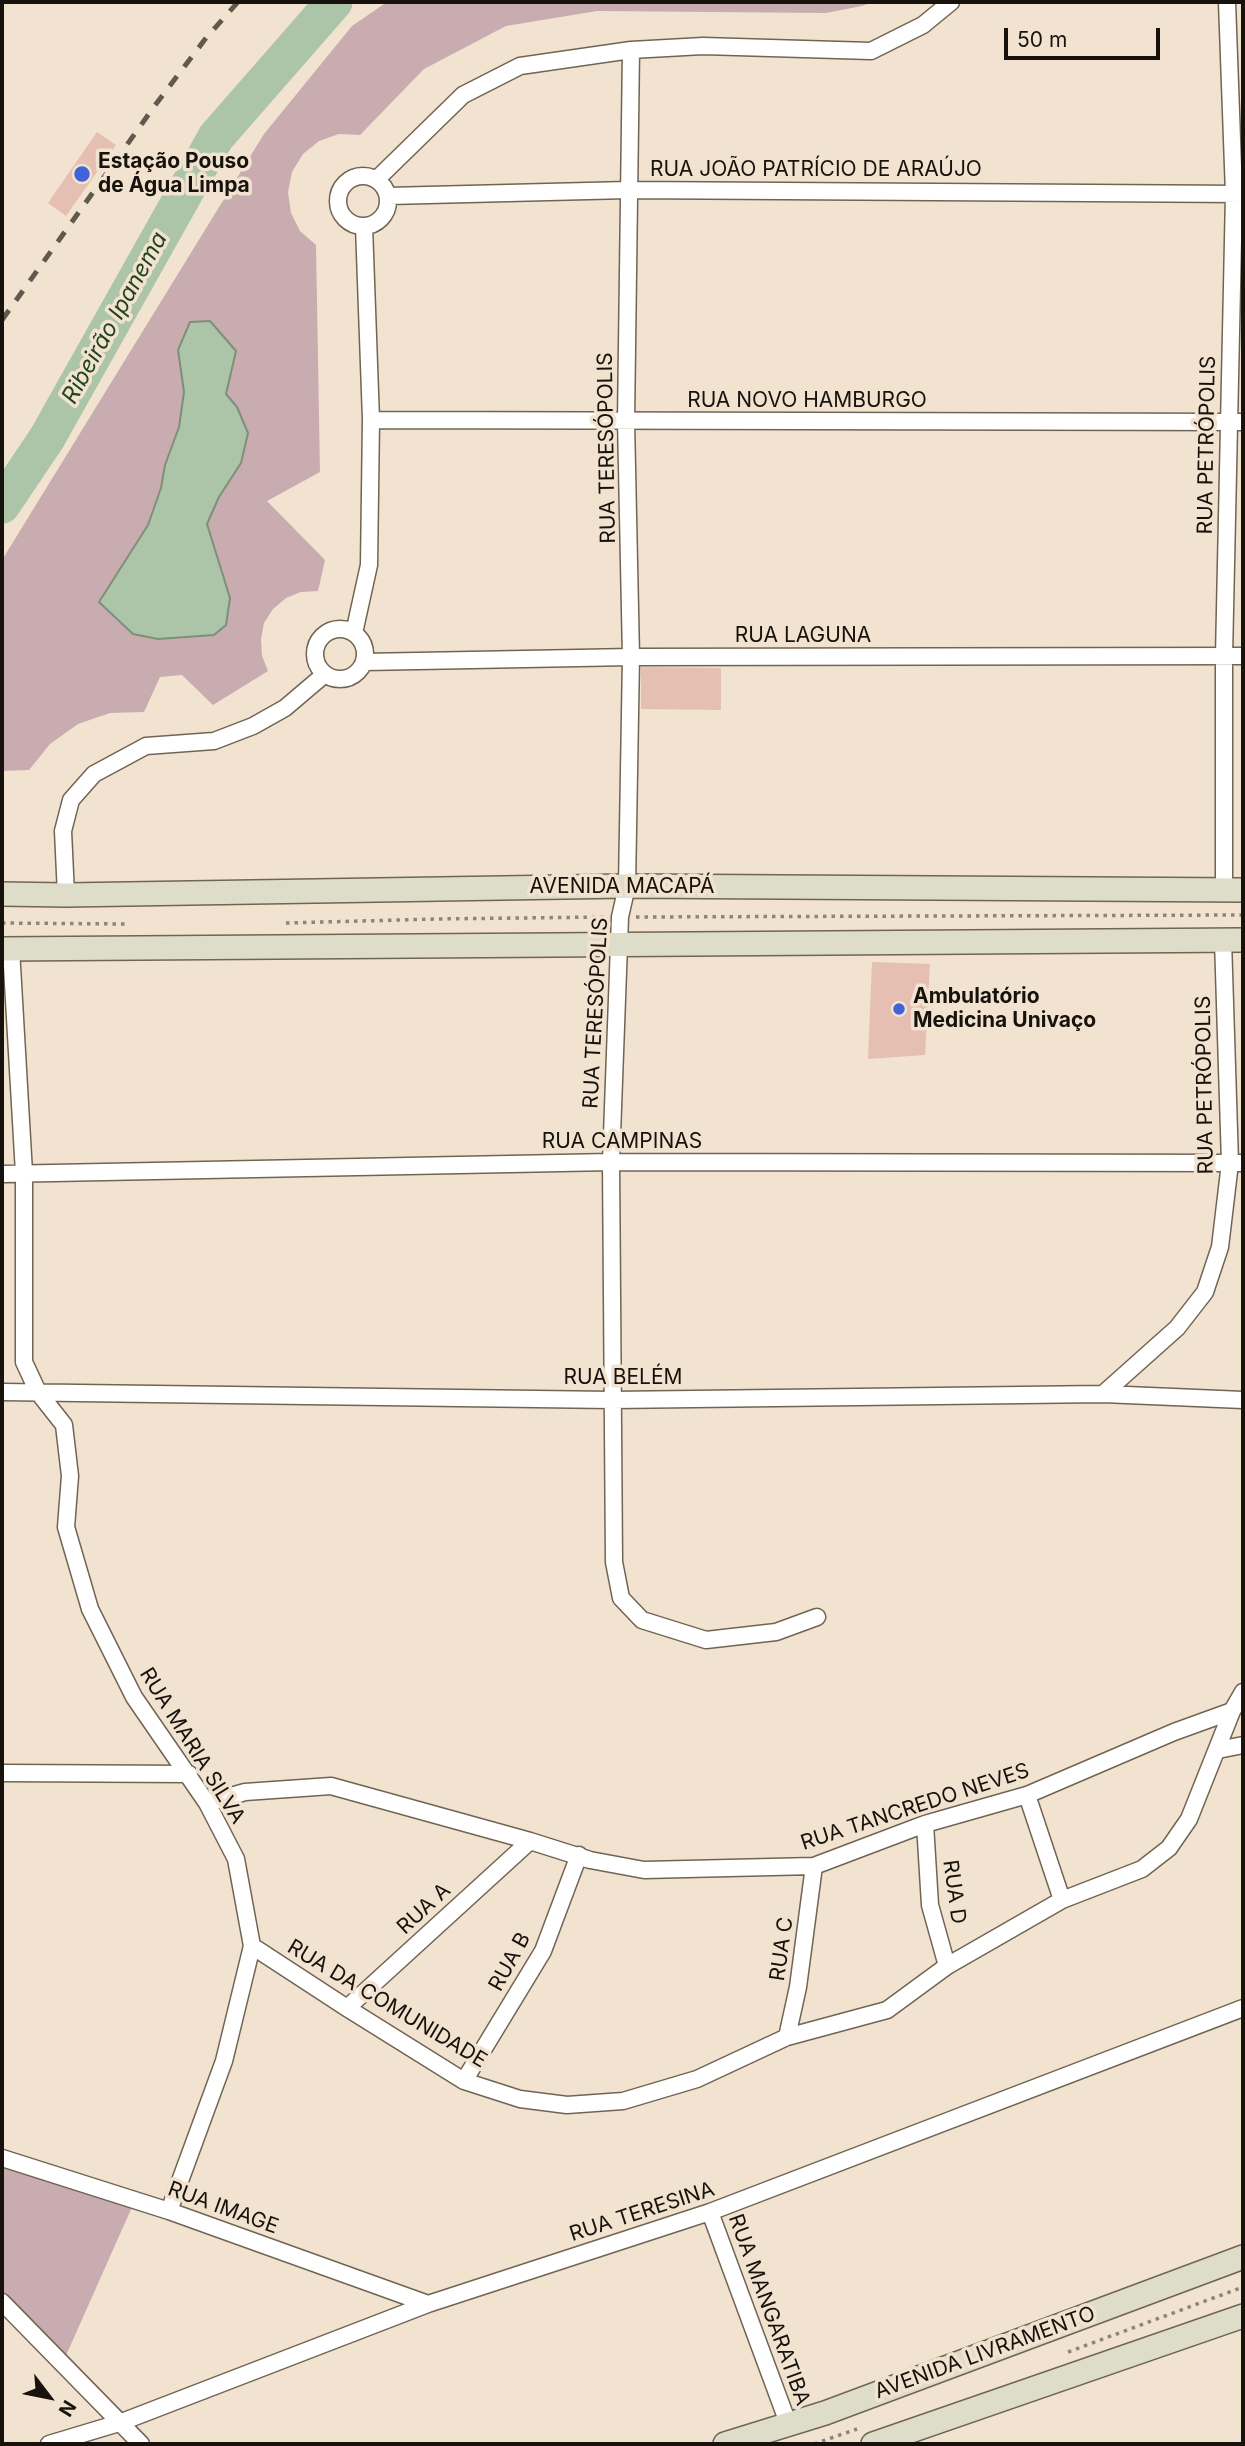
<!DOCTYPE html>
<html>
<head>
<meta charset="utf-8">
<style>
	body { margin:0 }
	#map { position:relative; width:1245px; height:2446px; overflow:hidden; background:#f2e3d1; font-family:Inter,sans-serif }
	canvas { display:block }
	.frame { position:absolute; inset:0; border:4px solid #17120c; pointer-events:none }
	.north { position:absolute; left:14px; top:2362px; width:70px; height:70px; -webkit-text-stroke:5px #f2e3d1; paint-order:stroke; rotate:122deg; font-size:19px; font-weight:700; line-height:28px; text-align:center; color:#17120c }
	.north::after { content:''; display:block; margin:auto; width:24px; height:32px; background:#17120c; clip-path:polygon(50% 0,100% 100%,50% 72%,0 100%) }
	.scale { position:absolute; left:1004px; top:28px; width:156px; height:32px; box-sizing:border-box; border:4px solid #17120c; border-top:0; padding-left:9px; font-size:21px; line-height:24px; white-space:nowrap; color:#17120c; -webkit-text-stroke:5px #f2e3d1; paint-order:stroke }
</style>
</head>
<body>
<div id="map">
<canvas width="1245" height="2446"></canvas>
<div class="frame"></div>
<div class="north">N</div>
<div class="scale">50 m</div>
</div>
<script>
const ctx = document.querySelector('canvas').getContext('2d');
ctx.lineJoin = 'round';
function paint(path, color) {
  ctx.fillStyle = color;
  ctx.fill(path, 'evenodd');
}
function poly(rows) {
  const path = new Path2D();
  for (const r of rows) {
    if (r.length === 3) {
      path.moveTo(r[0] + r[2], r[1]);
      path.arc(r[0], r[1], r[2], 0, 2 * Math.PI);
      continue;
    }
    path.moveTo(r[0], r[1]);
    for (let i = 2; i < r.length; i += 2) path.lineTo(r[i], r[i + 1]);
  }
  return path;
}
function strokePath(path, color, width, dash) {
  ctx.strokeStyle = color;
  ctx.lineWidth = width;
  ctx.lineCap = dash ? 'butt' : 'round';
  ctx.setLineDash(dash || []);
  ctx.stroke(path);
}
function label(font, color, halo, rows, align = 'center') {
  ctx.font = font + ' Inter,sans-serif';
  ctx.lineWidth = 7;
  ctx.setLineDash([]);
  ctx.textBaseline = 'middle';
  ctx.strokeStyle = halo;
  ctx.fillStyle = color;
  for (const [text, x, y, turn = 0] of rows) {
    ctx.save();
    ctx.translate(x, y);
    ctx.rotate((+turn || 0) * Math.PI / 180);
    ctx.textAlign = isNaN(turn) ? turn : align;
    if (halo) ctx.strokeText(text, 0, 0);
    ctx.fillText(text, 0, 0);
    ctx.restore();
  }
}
paint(poly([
	[387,2,872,2,862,6,826,13,597,11,506,26,424,69,360,135,339,134,319,141,303,154,292,172,288,192,291,213,300,231,316,245,320,472,267,501,325,560,318,591,301,592,286,598,273,609,264,623,261,639,262,656,268,671,213,705,182,675,160,677,144,712,110,713,78,724,50,744,29,770,2,771,2,560,264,134,352,26],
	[236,351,226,394,237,407,219,497,207,524,216,558,214,635,133,634,99,602,148,525,161,488,165,465,179,427,184,392],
	[2,2165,132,2207,64,2360,2,2295]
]), '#c8acb0');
const water = poly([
	[210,321,236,351,226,394,237,407,248,433,241,463,219,497,207,524,230,598,226,625,214,635,158,639,133,634,99,602,148,525,161,488,165,465,179,427,184,392,178,350,190,322,210,321]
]);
paint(water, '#acc4a8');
strokePath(water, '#7f8f79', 2);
strokePath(poly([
	[2,505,47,438,216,137,334,2]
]), '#acc4a8', 37);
paint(poly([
	[97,132,116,145,66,216,48,203],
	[641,667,721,668,721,710,641,709],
	[872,962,930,964,925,1055,868,1059]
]), '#e5bfb2');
const street = poly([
	[631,50,626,421,631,657,627,886,620,917,611,1162,614,1562,621,1598,642,1620,706,1640,776,1632,817,1617],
	[363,201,25],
	[377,179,463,95,520,66,631,50,703,46,871,51,923,25,951,2],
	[388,196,628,190,1243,194],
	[371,420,1243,422],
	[340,654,25],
	[354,633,369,565,371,420,364,226],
	[364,662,631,657,1243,656],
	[1224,890,1224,656,1234,194,1227,2],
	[66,895,63,831,71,800,94,774,146,746,214,741,253,726,285,708,325,674],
	[11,949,24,1173,24,1362,38,1392,64,1425,70,1476,66,1527,90,1609,134,1697,207,1803,236,1859,252,1946,224,2061,169,2211],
	[2,1174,611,1162,1243,1163],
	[2,1392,612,1400,1103,1394,1243,1400],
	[1103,1394,1177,1328,1205,1292,1220,1247,1230,1163,1223,940],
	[1218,1750,1243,1745],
	[2,1773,189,1774],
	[1027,1795,1062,1900],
	[207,1803,245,1792,331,1786,530,1841,590,1860,644,1870,814,1866,925,1824,1027,1795,1174,1732,1232,1711,1243,1692],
	[925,1824,930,1905,947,1966],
	[252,1946,347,2008,464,2081,520,2099,567,2105,623,2101,697,2079,787,2037,887,2010,947,1966,1062,1900,1142,1869,1169,1848,1189,1819,1232,1711],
	[347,2008,530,1841],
	[787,2037,798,1987,814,1866],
	[464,2081,543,1951,579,1855],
	[2,2158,169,2211,428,2304],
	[710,2212,788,2423],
	[2,2302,141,2444],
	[49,2444,119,2423,428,2304,710,2212,1243,2008]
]);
const secondary = poly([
	[2,894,66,895,627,886,1243,890],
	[2,949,1243,940],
	[725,2444,825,2413,1243,2257],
	[873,2444,1243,2316]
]);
strokePath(street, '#706453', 19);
strokePath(secondary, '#706453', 26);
strokePath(poly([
	[636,917,1243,915],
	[2,923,125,924],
	[286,923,436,919,604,917],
	[1068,2352,1243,2287],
	[814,2444,857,2429]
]), '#8e8477', 3.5, [3.5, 5]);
strokePath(street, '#fff', 16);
strokePath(secondary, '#ddddc9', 23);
strokePath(poly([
	[2,320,156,104,206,38,238,2]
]), '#61584e', 5, [12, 12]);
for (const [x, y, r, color] of [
	[82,174,9,"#4063d5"],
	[899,1009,7,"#4063d5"]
]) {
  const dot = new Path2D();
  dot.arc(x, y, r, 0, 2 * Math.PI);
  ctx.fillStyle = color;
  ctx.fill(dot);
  strokePath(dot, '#f2e3d1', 2.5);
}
label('bold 21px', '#17120c', '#f2e3d1', [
	["Estação Pouso",98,162],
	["de Água Limpa",98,186],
	["Ambulatório",913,997],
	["Medicina Univaço",913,1021]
], 'left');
label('21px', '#17120c', '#f2e3d1', [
	["RUA JOÃO PATRÍCIO DE ARAÚJO",816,170],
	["RUA NOVO HAMBURGO",807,401],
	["RUA PETRÓPOLIS",1207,445,-89],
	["RUA TERESÓPOLIS",607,448,-91],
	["RUA LAGUNA",803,636],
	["AVENIDA MACAPÁ",622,887],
	["RUA TERESÓPOLIS",596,1013,-87],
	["RUA PETRÓPOLIS",1205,1085,-91],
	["RUA CAMPINAS",622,1142],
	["RUA BELÉM",623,1378],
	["RUA MARIA SILVA",192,1746,58],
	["RUA TANCREDO NEVES",915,1807,-18],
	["RUA D",954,1892,82],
	["RUA A",424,1909,-43],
	["RUA C",782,1949,-82],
	["RUA B",510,1962,-61],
	["RUA DA COMUNIDADE",387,2004,31],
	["RUA IMAGE",223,2208,20],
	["RUA TERESINA",642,2212,-18],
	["RUA MANGARATIBA",769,2310,70],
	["AVENIDA LIVRAMENTO",985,2353,-20]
]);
label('italic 23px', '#20441c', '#f2e3d1', [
	["Ribeirão Ipanema",115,318,-61]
]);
</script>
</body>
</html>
